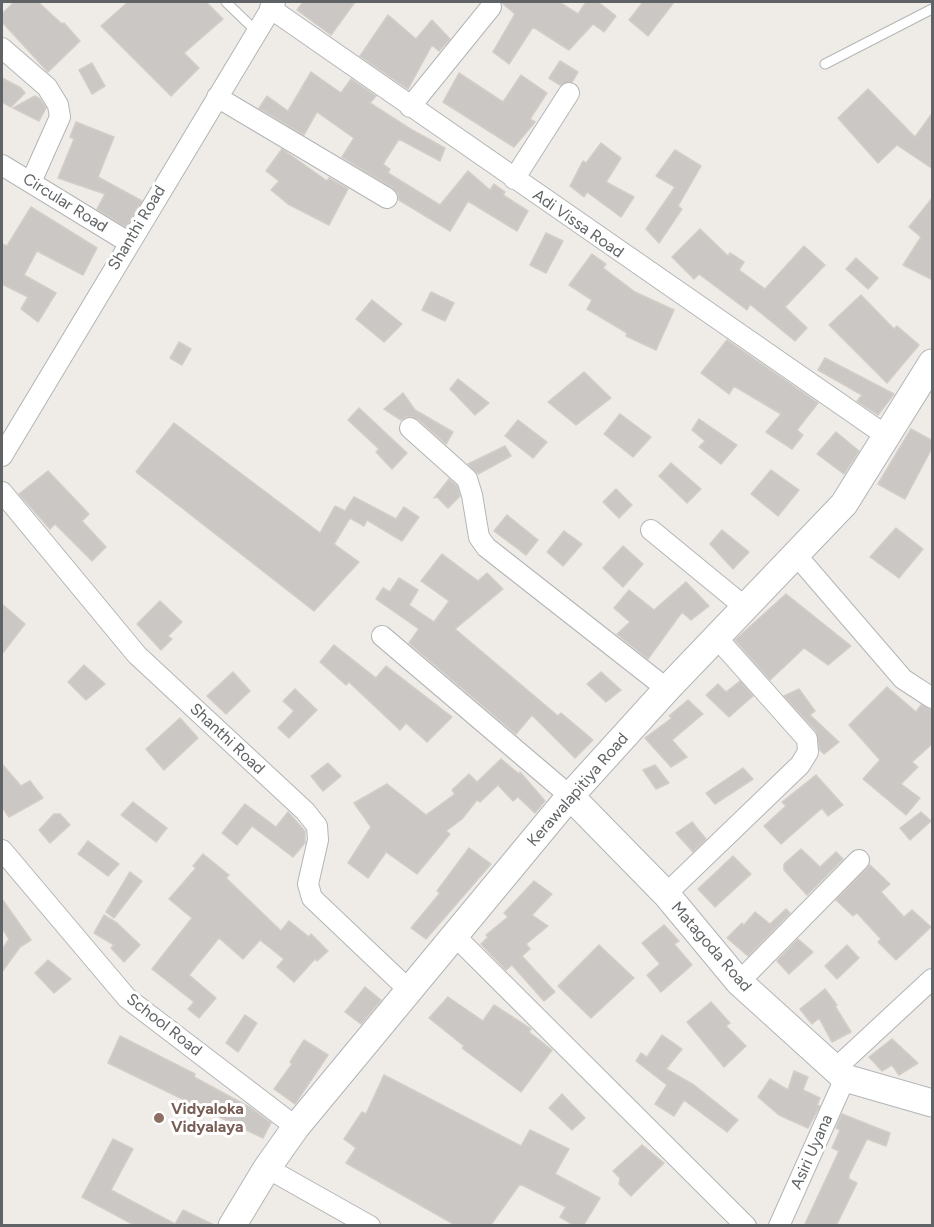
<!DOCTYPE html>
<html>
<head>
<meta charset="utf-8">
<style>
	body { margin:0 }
	#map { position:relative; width:934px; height:1227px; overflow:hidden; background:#efece8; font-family:Figtree,sans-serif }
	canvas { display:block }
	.frame { position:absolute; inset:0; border:3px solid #5f6365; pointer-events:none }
</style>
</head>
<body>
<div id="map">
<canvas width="934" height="1227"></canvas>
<div class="frame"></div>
</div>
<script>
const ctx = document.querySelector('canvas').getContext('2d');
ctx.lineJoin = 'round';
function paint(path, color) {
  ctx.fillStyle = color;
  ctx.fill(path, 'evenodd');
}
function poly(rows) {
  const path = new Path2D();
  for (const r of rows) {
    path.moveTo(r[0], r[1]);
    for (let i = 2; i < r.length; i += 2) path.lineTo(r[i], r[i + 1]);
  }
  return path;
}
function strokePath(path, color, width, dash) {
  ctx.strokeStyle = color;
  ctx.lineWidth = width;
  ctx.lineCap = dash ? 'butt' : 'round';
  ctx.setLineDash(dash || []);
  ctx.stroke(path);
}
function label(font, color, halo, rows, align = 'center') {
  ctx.font = font + ' Figtree,sans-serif';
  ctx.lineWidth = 6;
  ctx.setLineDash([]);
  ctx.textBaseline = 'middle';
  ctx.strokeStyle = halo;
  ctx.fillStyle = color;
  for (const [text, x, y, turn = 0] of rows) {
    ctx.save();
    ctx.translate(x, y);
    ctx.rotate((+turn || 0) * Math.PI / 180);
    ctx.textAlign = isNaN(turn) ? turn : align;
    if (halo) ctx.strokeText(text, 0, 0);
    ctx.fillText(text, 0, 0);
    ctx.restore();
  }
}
const building = poly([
	[14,2,38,2,62,24,64,23,80,41,48,72,2,22,2,14,14,2],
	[128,2,206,2,223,19,184,53,199,68,171,96,101,26,128,2],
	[303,2,355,2,331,35,297,10,303,2],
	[501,2,559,2,578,14,586,2,598,2,616,16,604,32,593,24,569,50,533,27,509,64,493,52,515,14,501,2],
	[643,2,674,2,648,36,629,20,643,2],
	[388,15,416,39,432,20,450,39,439,51,432,45,408,89,360,56,388,15],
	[560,61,578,72,572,82,560,85,549,78,560,61],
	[92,63,105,86,92,94,79,70,92,63],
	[311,72,341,93,351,79,376,96,370,103,412,130,445,148,440,161,399,139,383,164,390,169,388,173,440,205,468,171,490,190,494,184,505,192,503,195,528,211,517,231,468,201,450,231,399,200,398,193,393,188,342,157,354,138,317,112,304,135,259,108,267,96,288,111,311,72],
	[459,73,503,102,521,75,547,93,530,119,535,122,514,147,443,102,459,73],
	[2,78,21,88,25,93,11,107,2,102,2,78],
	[868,89,915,137,933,112,933,169,897,145,878,163,838,118,868,89],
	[35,96,40,99,46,108,39,121,13,108,35,96],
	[76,122,114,137,98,177,142,201,126,227,97,209,105,194,58,178,74,139,70,137,76,122],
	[601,143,621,158,606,182,634,197,621,217,587,192,584,197,570,186,583,161,586,163,601,143],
	[282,149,327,181,329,178,348,189,329,225,288,204,271,190,279,181,266,171,282,149],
	[675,150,701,166,678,206,682,209,659,243,646,229,675,187,656,176,675,150],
	[933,197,933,280,903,265,921,237,909,227,933,197],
	[31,207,97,248,83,275,37,251,24,275,56,293,38,322,21,309,28,297,2,284,2,244,7,246,31,207],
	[700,229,728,256,730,253,744,262,739,270,765,289,804,246,825,265,785,307,807,328,795,341,750,304,747,310,699,274,694,279,672,257,700,229],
	[546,233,563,241,546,273,530,265,546,233],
	[592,254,606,264,603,268,635,292,674,310,656,350,626,336,627,333,587,309,592,300,569,285,592,254],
	[856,258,878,278,868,289,846,269,856,258],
	[431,292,454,303,445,321,422,310,431,292],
	[861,295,894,329,897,326,919,345,887,383,829,325,861,295],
	[372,300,402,324,384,342,356,319,372,300],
	[727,340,818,403,797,430,803,435,792,449,766,432,781,414,734,386,729,394,701,373,727,340],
	[179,342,191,349,182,365,170,358,179,342],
	[825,358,894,394,878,415,857,401,862,395,818,370,825,358],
	[584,372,611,398,576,425,548,402,584,372],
	[458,379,489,403,475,415,450,389,458,379],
	[403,393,415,410,453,432,446,444,418,419,407,416,401,420,384,409,403,393],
	[359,408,407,453,392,469,376,452,379,449,348,420,359,408],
	[620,414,651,437,633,457,604,434,620,414],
	[699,419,737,445,721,464,699,447,705,441,692,430,699,419],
	[518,420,547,442,533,458,505,436,518,420],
	[174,423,320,533,335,506,345,511,354,497,396,519,404,507,419,517,402,541,367,520,364,526,350,518,334,544,359,562,314,611,136,472,174,423],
	[911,429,933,441,933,446,905,499,878,484,911,429],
	[836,432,859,451,844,474,817,454,836,432],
	[505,446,511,456,478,474,468,464,505,446],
	[671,463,701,489,687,503,659,476,671,463],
	[771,470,799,490,778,516,751,494,771,470],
	[48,471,89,514,82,521,106,547,92,561,55,524,50,529,19,494,48,471],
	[449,479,457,486,460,496,448,508,437,497,434,498,449,479],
	[616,489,632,505,619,518,603,502,616,489],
	[507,515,538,540,526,555,494,531,507,515],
	[896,528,923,549,899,578,870,557,896,528],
	[722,530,749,552,733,569,710,544,722,530],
	[564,531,582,544,563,566,547,552,564,531],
	[623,546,643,564,623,587,603,568,623,546],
	[442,554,478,581,487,573,503,589,455,629,558,716,561,713,593,740,575,758,532,715,516,734,409,643,419,629,376,599,383,588,390,592,399,578,418,590,409,605,434,622,449,601,421,581,442,554],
	[686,582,709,606,691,620,682,612,648,659,617,634,630,622,614,608,629,590,654,610,686,582],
	[786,594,851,646,828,665,804,648,770,680,735,640,786,594],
	[160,601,182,622,168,636,172,639,161,650,137,624,160,601],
	[2,604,25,624,2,654,2,604],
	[334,645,376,678,386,666,452,717,427,742,406,723,400,730,349,682,346,685,320,662,334,645],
	[84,665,105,684,86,700,68,682,84,665],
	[233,672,250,691,226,714,207,696,233,672],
	[601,672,621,690,606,702,587,684,601,672],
	[740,681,753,696,729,717,706,695,718,684,726,692,740,681],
	[887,687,916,712,921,705,933,710,933,743,912,762,918,767,901,784,920,798,906,815,863,779,880,760,849,725,887,687],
	[295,689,317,710,289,738,278,728,294,711,283,701,295,689],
	[799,689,815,711,810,715,839,742,824,754,820,750,816,731,784,696,799,689],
	[688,700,703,714,672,740,687,757,671,767,645,738,672,718,669,716,688,700],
	[180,718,198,738,164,770,146,749,180,718],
	[501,759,519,774,520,772,545,801,535,813,518,797,513,801,498,785,480,802,477,800,462,819,446,831,450,834,417,874,386,852,368,878,348,863,371,827,354,803,387,784,426,815,455,794,452,790,469,774,477,782,501,759],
	[328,763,341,776,323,791,311,776,328,763],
	[2,764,21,786,30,781,43,798,9,817,2,807,2,764],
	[655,765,669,783,656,789,643,770,655,765],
	[743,768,753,779,715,804,706,793,743,768],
	[816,775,843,805,828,816,822,808,781,844,764,826,786,806,782,802,816,775],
	[133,802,167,828,156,842,121,815,133,802],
	[245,804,276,827,288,812,305,831,305,843,293,857,252,826,237,845,222,833,245,804],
	[921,812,931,821,910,840,900,828,921,812],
	[54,814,60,814,70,825,50,843,39,830,54,814],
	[692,822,706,839,693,852,676,833,692,822],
	[88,841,119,864,108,876,78,854,88,841],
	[469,848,491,864,426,939,411,928,440,893,437,891,469,848],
	[801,849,820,867,836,852,843,859,807,895,784,870,784,864,801,849],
	[203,854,229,875,226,878,281,931,289,921,309,937,311,934,328,951,317,961,315,959,294,982,277,967,284,959,260,940,243,959,219,938,189,975,216,998,199,1018,188,1009,194,1002,152,969,192,918,169,899,196,868,193,866,203,854],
	[733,856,751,874,715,907,698,889,733,856],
	[870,865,890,884,881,892,904,917,912,910,931,927,896,960,878,942,881,939,857,913,853,916,836,900,870,865],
	[130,872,142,881,114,918,106,912,130,872],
	[534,881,552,894,532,915,548,926,526,944,530,949,522,956,555,992,544,1001,512,965,506,970,481,944,488,937,486,935,508,917,504,913,534,881],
	[2,899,31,940,20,947,2,972,2,950,9,939,2,928,2,899],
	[786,909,790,913,748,956,727,938,742,923,744,925,755,912,770,924,786,909],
	[104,915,117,923,140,945,124,962,111,948,114,945,94,933,104,915],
	[664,925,679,941,674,944,692,965,661,992,647,975,660,964,642,943,664,925],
	[798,939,813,952,789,974,777,961,798,939],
	[599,945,634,978,591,1018,558,986,599,945],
	[847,945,859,958,837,979,825,966,847,945],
	[48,960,71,979,54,993,35,973,48,960],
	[365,987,381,1000,361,1024,345,1012,365,987],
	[825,989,837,1005,835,1006,851,1032,832,1042,819,1018,812,1024,800,1009,825,989],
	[448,997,483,1021,494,1005,531,1029,529,1032,552,1050,521,1092,462,1048,464,1046,429,1018,448,997],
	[711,1002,730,1023,726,1026,746,1046,724,1067,687,1022,711,1002],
	[245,1015,257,1023,238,1052,226,1043,245,1015],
	[662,1035,682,1049,666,1069,694,1085,738,1120,727,1132,684,1100,674,1116,655,1104,667,1085,636,1061,641,1053,647,1057,662,1035],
	[120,1036,195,1074,194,1077,251,1108,271,1123,263,1138,108,1063,120,1036],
	[892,1039,918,1063,899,1075,892,1065,882,1071,869,1057,892,1039],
	[304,1040,328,1055,295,1104,274,1089,292,1064,290,1062,304,1040],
	[794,1071,808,1077,803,1090,820,1098,817,1105,820,1106,808,1128,779,1115,758,1097,770,1079,788,1090,794,1071],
	[384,1075,521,1146,530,1130,569,1149,555,1174,600,1198,583,1226,575,1226,560,1217,566,1207,520,1184,490,1226,457,1226,346,1163,356,1148,344,1139,362,1112,366,1114,384,1075],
	[562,1094,585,1118,572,1130,549,1108,562,1094],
	[842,1114,890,1133,886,1146,867,1139,849,1175,849,1179,857,1183,836,1226,804,1226,839,1151,832,1148,840,1130,836,1128,842,1114],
	[113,1139,133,1149,111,1190,175,1224,183,1210,216,1226,136,1226,82,1197,113,1139],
	[642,1145,664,1163,631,1196,619,1184,620,1178,613,1171,642,1145]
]);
paint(building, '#cac7c4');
strokePath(building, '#d3cdc6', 1.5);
const lane = poly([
	[226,2,256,31],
	[825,64,932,9]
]);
const street = poly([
	[270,8,888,437],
	[2,48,47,87,58,105,60,117,31,182],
	[217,97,387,198],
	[410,107,491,7],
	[2,165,128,242],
	[514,179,569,93],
	[410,428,467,479,472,495,479,537,486,547,667,689],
	[2,456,275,2],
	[2,492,137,655,305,811,317,826,318,840,308,884,312,898,411,992],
	[651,530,746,608],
	[797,556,903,679,932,698],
	[382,636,570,796],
	[2,850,127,998,296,1127],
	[666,894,800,765,808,752,807,739,717,638],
	[456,937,746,1226],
	[739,982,859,860],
	[835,1069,932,979],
	[267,1168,370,1226],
	[779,1226,845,1078]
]);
const secondary = poly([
	[570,796,666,894,739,982,845,1078,932,1103],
	[232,1226,267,1168,296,1127,570,796,667,689,844,504,932,363]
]);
strokePath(lane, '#b2b5b7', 11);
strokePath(street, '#b2b5b7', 22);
strokePath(secondary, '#b2b5b8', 29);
strokePath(lane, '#fff', 9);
strokePath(street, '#fff', 20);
strokePath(secondary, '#fff', 27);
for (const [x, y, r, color] of [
	[159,1118,6,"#8d6e63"]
]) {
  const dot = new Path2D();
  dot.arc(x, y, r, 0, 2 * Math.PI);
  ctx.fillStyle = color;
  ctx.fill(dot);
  strokePath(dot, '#fff', 2);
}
label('16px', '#5f6365', '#fff', [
	["Circular Road",65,203,32],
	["Adi Vissa Road",578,224,35],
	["Shanthi Road",137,228,-59],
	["Shanthi Road",227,739,43],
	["Kerawalapitiya Road",578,790,-49],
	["Matagoda Road",711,947,49],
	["School Road",164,1025,38],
	["Asiri Uyana",812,1152,-66]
]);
label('bold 16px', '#785e54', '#fff', [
	["Vidyaloka",171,1109],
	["Vidyalaya",171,1127]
], 'left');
</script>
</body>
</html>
